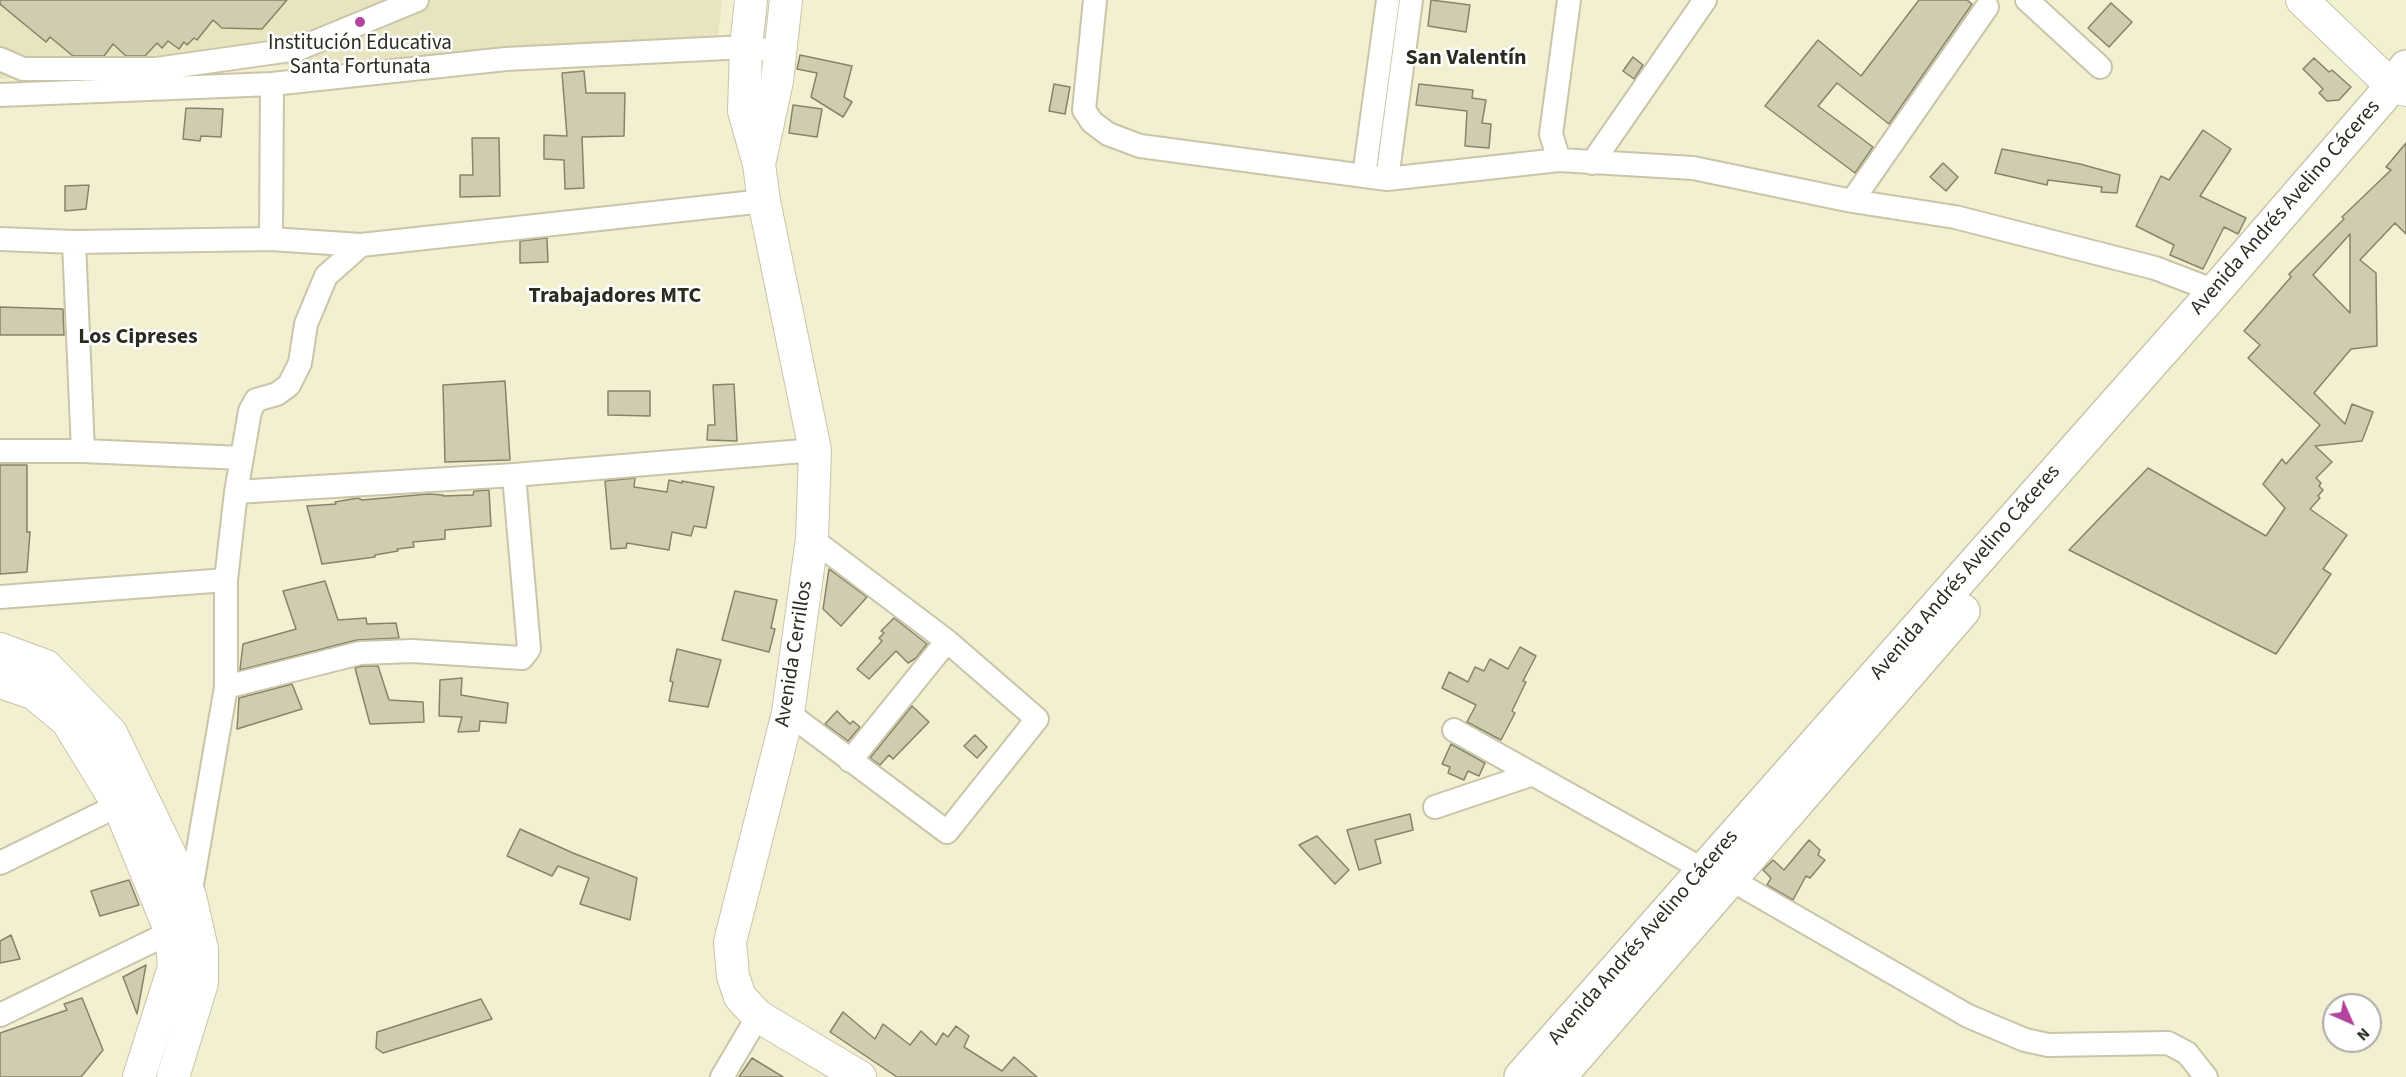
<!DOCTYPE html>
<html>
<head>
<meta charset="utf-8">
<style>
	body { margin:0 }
	#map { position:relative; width:2406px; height:1077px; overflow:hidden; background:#f3efd1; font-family:"Source Sans 3",sans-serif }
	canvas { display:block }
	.north { position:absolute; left:2322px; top:993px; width:60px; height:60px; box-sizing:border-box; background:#fff; border:2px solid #abaaa6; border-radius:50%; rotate:135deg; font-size:16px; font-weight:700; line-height:24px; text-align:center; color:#2c2b20 }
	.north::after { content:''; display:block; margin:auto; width:21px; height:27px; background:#b3439e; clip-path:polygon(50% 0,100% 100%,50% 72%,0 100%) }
</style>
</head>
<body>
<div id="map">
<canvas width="2406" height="1077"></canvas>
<div class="north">N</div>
</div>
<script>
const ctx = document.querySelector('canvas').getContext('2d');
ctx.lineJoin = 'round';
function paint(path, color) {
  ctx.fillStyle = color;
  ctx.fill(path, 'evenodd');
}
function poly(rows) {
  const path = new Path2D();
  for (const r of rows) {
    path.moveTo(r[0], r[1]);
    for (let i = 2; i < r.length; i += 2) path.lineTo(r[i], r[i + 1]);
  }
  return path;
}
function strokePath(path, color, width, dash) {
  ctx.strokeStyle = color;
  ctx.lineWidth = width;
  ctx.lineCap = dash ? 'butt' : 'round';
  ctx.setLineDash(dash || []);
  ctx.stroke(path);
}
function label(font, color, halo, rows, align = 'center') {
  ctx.font = font + ' "Source Sans 3",sans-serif';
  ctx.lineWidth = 5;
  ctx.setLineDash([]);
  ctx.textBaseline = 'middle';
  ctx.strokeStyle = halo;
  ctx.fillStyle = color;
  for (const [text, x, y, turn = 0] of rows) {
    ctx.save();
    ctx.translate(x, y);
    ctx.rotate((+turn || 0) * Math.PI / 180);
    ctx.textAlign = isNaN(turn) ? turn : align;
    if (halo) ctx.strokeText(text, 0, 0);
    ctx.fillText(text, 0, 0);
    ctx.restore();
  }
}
paint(poly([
	[0,0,722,0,717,44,0,79]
]), '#e8e4bf');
const building = poly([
	[0,0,287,0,262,29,222,28,213,20,197,40,194,38,187,45,184,42,179,49,168,41,162,48,157,43,145,56,126,56,113,44,104,56,73,56,50,37,46,42,0,4,0,0],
	[1431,0,1470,5,1466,32,1428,26,1431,0],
	[1919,0,1967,0,1972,4,1889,124,1837,83,1818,106,1873,147,1855,173,1765,106,1818,40,1861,76,1919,0],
	[2111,3,2132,22,2109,47,2088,28,2111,3],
	[800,55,852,66,844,97,852,102,843,117,811,97,817,73,797,69,800,55],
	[1633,57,1643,65,1634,79,1623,71,1633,57],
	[2314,58,2329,72,2332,70,2351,87,2339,100,2327,101,2319,93,2323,89,2303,69,2314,58],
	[584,71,586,93,625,93,624,136,582,137,584,188,565,189,564,160,544,159,544,135,567,136,562,73,584,71],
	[1054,84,1070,87,1065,114,1049,111,1054,84],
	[1419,84,1473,90,1472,98,1486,100,1482,123,1491,124,1489,148,1465,146,1467,111,1416,105,1419,84],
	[793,105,822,109,817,137,789,133,793,105],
	[186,108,223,109,221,137,201,136,200,141,183,139,186,108],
	[2203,130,2231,149,2200,196,2246,218,2238,234,2224,227,2203,269,2170,255,2174,245,2136,226,2161,176,2169,180,2203,130],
	[472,138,499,138,500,196,460,197,460,175,473,175,472,138],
	[2406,143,2406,234,2395,223,2360,260,2376,273,2377,346,2351,349,2314,393,2345,424,2352,404,2373,412,2362,441,2315,446,2332,462,2316,478,2321,483,2319,486,2323,490,2318,496,2320,498,2310,509,2347,535,2323,569,2331,574,2276,654,2069,550,2148,468,2266,536,2285,508,2263,484,2282,459,2286,464,2320,425,2248,358,2260,345,2244,331,2291,277,2289,274,2344,219,2342,217,2391,170,2386,167,2406,143],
	[2350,234,2350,313,2313,275,2350,234],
	[2002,149,2080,164,2120,175,2117,193,2101,192,2102,187,2048,180,2047,185,1995,173,2002,149],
	[1943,163,1958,177,1946,191,1930,177,1943,163],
	[89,185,86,209,65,211,65,186,89,185],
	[547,238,548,262,520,263,520,241,547,238],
	[0,307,63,309,64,335,0,335,0,307],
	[505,381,510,460,445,462,443,385,505,381],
	[734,384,737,441,707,440,708,425,715,425,713,385,734,384],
	[608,391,650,391,650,416,608,415,608,391],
	[0,465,27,465,27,532,30,532,27,572,0,574,0,465],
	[635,478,634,487,667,492,669,480,682,483,682,481,714,487,706,528,694,526,691,536,672,532,669,550,627,543,626,548,611,549,605,481,635,478],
	[489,490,491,526,445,530,445,539,413,542,414,547,397,549,398,551,375,555,375,557,322,564,307,506,336,504,335,502,358,498,362,500,428,494,443,495,443,496,473,495,474,491,489,490],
	[829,569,867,597,841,626,823,609,829,569],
	[325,581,338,620,366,618,367,624,396,623,399,638,357,640,240,670,243,644,296,629,283,591,325,581],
	[735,591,777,600,771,628,775,629,769,652,722,640,735,591],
	[894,618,927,644,916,658,908,663,896,651,869,679,857,669,882,641,879,638,884,633,881,631,894,618],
	[1520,647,1536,656,1523,681,1526,682,1512,711,1515,713,1501,740,1467,722,1476,705,1442,688,1449,672,1468,682,1475,667,1484,671,1490,659,1508,669,1520,647],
	[677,649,721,660,708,707,669,701,673,682,670,681,677,649],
	[362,666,378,666,389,700,423,702,424,722,370,724,355,668,362,666],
	[462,678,461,695,508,703,506,723,480,721,479,731,458,732,462,717,439,716,440,680,462,678],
	[292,684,302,709,237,729,239,698,292,684],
	[912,706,929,722,893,759,889,755,880,765,870,758,912,706],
	[837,711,850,724,853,721,860,727,848,741,825,724,837,711],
	[975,735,987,747,977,758,964,746,975,735],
	[1451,744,1485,763,1479,776,1468,771,1464,780,1448,773,1450,767,1442,764,1451,744],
	[1410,814,1413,830,1375,840,1381,863,1359,870,1347,830,1410,814],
	[520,829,573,853,637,878,630,920,580,904,589,878,558,866,552,876,507,856,520,829],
	[1317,836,1349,870,1335,884,1299,845,1317,836],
	[1809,840,1820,850,1818,855,1825,860,1810,878,1806,876,1793,900,1767,885,1771,878,1763,870,1773,860,1784,870,1809,840],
	[129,880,139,905,100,916,91,891,129,880],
	[11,935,20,959,0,963,0,941,11,935],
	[146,965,137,1014,123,977,146,965],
	[82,998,103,1050,81,1077,0,1077,0,1033,67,1010,64,1004,82,998],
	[481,999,492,1019,383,1053,376,1048,377,1032,481,999],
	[843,1012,875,1039,883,1024,910,1045,921,1031,936,1045,943,1033,948,1037,956,1026,969,1036,964,1047,1002,1071,1014,1057,1037,1077,897,1077,830,1032,843,1012],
	[752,1058,783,1077,739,1077,752,1058]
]);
paint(building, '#cfccaf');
strokePath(building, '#878468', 1.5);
const street = poly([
	[1095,0,1084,110,1092,122,1108,134,1140,146,1387,179,1559,160,1693,168,1852,201,1955,217,2155,268,2215,291],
	[2027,0,2100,67],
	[0,59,23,69,156,69,298,49,417,0],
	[0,95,272,84,506,59,746,47,781,52],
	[1559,160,1551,134,1569,0],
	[1592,163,1705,0],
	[1364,176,1388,0],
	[1387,179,1411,0],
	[1852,201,1987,7],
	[0,239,74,242,271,239,361,245,764,201],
	[271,239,272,84],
	[74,242,83,451],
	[0,451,83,451,242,458],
	[236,492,514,475,815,450],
	[0,597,226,580],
	[226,687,360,653,412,651,522,658,529,649,514,475],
	[788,713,947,832,1037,719,947,641,812,539],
	[1454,730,1704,870,1730,879,1968,1016,2025,1040,2048,1045,2168,1043,2187,1053,2206,1077],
	[850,761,947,641],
	[1435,807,1533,774],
	[0,863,131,799],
	[0,1015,171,932,190,896,226,687,226,580,236,492,250,411,256,400,277,394,289,385,300,363,306,324,326,276,361,245],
	[722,1077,758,1016]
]);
const secondary = poly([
	[751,0,746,47,744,111,759,164,764,201,815,450,812,539,788,713,730,942,733,976,740,997,758,1016,860,1077],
	[2302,0,2392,86,2406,90],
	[760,160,777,81,786,0],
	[0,649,46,666,111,733,190,896,202,949,202,983,173,1077],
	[0,682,33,693,67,721,119,806,171,932,174,967,139,1077]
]);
const highway = poly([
	[1521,1077,2215,291,2392,86,2406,67],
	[1559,1077,1963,611]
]);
strokePath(street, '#c9c5a8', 26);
strokePath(secondary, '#c9c5a8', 34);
strokePath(highway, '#c9c5a8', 36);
strokePath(street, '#fff', 22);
strokePath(secondary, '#fff', 32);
strokePath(highway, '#fff', 33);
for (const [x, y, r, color] of [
	[360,22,6,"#b3439e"]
]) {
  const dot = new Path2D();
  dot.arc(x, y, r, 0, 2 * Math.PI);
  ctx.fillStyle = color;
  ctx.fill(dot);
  strokePath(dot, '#fff', 2);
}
label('21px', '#2c2b20', '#fff', [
	["Institución Educativa",360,44],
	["Santa Fortunata",360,68]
]);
label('21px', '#2c2b20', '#fff', [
	["Avenida Andrés Avelino Cáceres",2286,208,-49],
	["Avenida Andrés Avelino Cáceres",1966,573,-49],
	["Avenida Cerrillos",795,654,-81],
	["Avenida Andrés Avelino Cáceres",1644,938,-49]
]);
label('bold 22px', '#2c2b20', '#fff', [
	["San Valentín",1466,59],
	["Trabajadores MTC",615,297],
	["Los Cipreses",138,338]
]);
</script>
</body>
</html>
